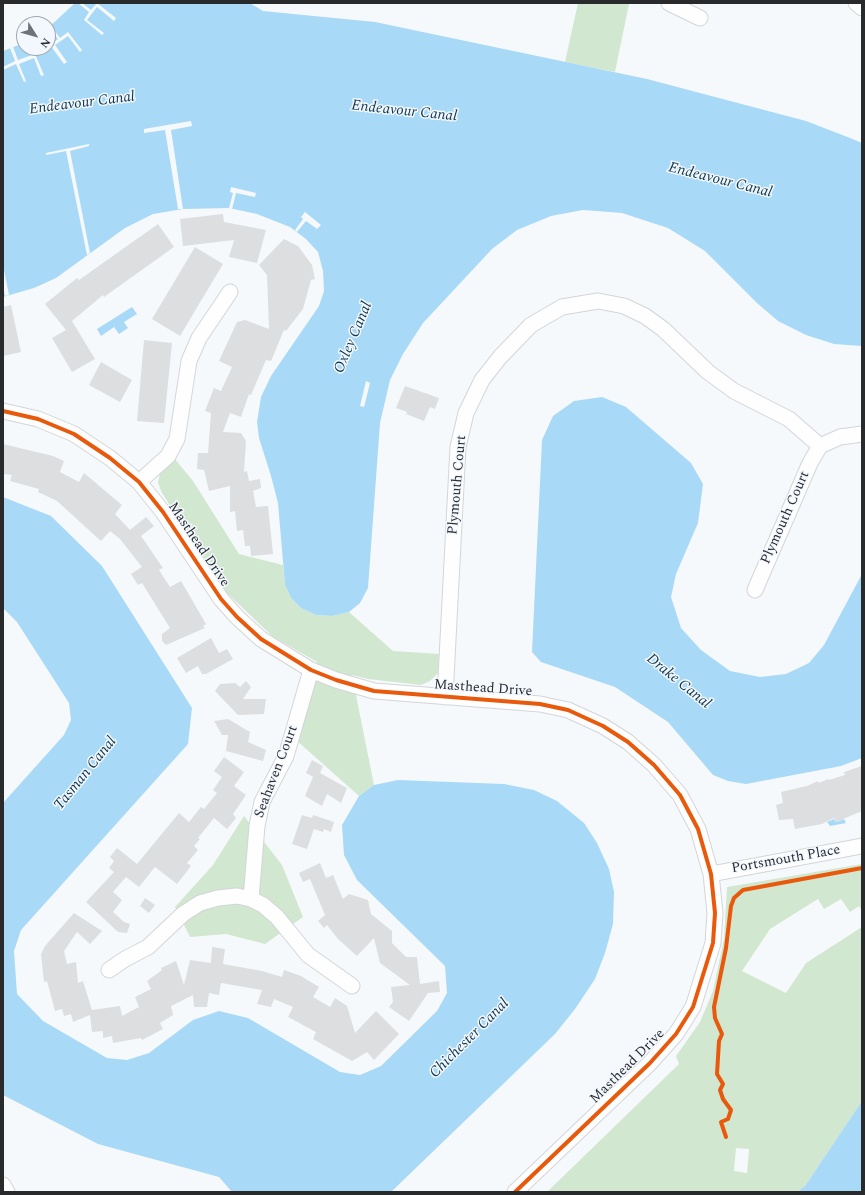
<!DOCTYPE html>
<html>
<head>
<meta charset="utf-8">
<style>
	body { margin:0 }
	#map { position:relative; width:865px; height:1195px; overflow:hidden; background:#f6f9fc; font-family:Spectral,serif }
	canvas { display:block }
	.frame { position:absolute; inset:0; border:4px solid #282a2c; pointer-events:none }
	.north { position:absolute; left:16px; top:16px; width:40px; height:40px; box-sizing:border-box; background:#f3f8ff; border:1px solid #a2a6ab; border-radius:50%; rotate:127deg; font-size:11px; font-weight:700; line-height:16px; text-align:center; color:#282a2c }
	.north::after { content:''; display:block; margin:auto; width:14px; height:18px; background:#707275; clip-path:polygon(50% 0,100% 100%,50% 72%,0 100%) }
</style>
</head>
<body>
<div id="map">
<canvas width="865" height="1195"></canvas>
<div class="frame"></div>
<div class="north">N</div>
</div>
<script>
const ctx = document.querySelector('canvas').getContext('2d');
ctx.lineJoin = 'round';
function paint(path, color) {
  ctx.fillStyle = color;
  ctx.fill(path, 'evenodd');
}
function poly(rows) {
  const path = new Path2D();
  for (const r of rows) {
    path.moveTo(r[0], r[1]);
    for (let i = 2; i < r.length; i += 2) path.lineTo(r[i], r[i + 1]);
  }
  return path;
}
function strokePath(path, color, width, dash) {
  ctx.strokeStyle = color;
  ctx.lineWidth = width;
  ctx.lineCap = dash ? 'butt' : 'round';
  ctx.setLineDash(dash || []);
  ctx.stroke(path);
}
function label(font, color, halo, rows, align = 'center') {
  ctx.font = font + ' Spectral,serif';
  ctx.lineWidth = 3;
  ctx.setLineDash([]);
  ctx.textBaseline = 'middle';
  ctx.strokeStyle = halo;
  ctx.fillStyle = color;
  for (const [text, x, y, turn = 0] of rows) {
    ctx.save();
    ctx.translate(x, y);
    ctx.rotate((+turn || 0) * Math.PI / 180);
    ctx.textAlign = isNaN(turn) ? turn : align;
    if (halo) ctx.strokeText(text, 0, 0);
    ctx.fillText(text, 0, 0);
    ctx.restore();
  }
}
paint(poly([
	[578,3,629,4,615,72,565,62],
	[174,458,193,481,239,554,283,565,285,585,291,598,301,608,316,615,332,616,349,612,393,651,439,654,438,673,430,681,421,685,368,679,352,675,374,785,359,796,296,740,317,662,272,636,225,591,162,493,158,483,160,473],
	[244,816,282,865,303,917,265,944,226,934,190,937,175,907,213,865],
	[862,864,862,911,859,906,850,912,841,899,824,909,818,899,770,929,742,971,786,993,806,963,862,927,862,1101,805,1186,797,1192,547,1192,679,1064,676,1056,700,1022,713,991,724,939,727,887],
	[736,1148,749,1149,747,1173,734,1171]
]), '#d1e7cf');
paint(poly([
	[75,3,250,3,263,11,375,22,647,79,806,121,850,138,862,143,862,346,834,344,806,335,778,321,757,303,705,251,668,228,622,213,583,210,551,216,517,230,492,249,423,323,403,354,390,380,380,423,368,588,360,603,349,612,332,616,316,615,301,608,291,598,285,585,278,503,271,476,259,438,257,422,261,397,271,376,319,306,324,291,323,271,318,252,306,239,290,227,257,214,229,208,183,209,153,214,125,228,56,278,34,288,3,297,3,51,24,43,24,48,48,48,48,28],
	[132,307,137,314,124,322,128,328,119,334,114,327,101,336,97,329],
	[602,397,626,407,691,463,703,484,698,523,676,574,671,597,681,628,701,650,730,671,760,677,786,674,809,663,824,645,862,574,862,758,841,766,746,784,728,781,713,775,668,722,615,687,541,662,532,652,542,440,553,416,574,401],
	[3,497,51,516,102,566,192,708,188,744,21,930,14,951,17,994,43,1021,107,1058,127,1060,149,1053,193,1020,219,1011,248,1018,340,1072,360,1075,381,1066,437,1011,447,993,445,966,357,880,344,855,342,825,359,796,374,785,398,780,504,784,534,790,557,801,584,823,597,843,609,869,614,892,613,924,605,953,595,979,575,1009,555,1034,391,1192,232,1192,219,1177,98,1144,3,1095,3,803,64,735,71,720,69,703,17,622,3,608],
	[834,819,836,822,844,819,846,823,830,826,827,822],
	[862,1101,862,1192,797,1192,805,1186]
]), '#a8d9f7');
paint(poly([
	[78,3,82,3,91,10,97,3,116,18,114,21,97,7,87,20,104,33,102,35,84,20,89,12],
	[51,26,60,38,68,32,82,50,80,52,68,36,55,45,67,62,64,64,50,45,58,39,49,27],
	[13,47,18,60,35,54,44,75,41,76,34,58,19,64,26,81,24,82,16,64,3,70,3,67,15,61,10,48],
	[191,121,192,126,171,130,183,209,178,209,165,130,144,133,144,129],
	[89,144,89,146,70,151,90,253,87,255,66,151,46,155,46,153],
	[231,187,256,193,255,197,236,193,232,209,229,208,233,193,230,192],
	[305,212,321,225,317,229,306,221,297,232,295,230,303,219,301,217],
	[3,265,9,295,5,296,3,285],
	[366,381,370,383,364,407,360,406]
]), '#f6f9fc');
paint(poly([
	[223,214,224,222,266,230,257,263,229,257,234,240,183,246,180,219],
	[158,224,174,247,104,297,103,295,72,321,95,359,72,372,52,338,66,330,45,304,77,278,79,280],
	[284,239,298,246,312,265,315,279,311,280,303,309,286,331,284,330,271,361,266,360,251,395,249,394,241,417,230,413,223,432,241,433,246,441,244,472,247,471,249,481,260,479,261,488,253,491,256,507,268,506,273,554,251,556,250,546,245,546,243,530,237,531,235,511,230,512,230,486,209,491,204,470,197,469,198,453,208,453,211,413,205,411,214,388,221,391,232,367,219,361,237,322,245,320,269,329,267,275,259,265],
	[195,247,223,264,180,336,152,319],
	[11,305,21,352,3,356,3,307],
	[144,340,172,343,164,423,137,421],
	[101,362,132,380,120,402,89,385],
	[405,386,439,398,435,409,430,407,424,421,406,414,407,412,396,408],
	[3,444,53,456,64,461,60,472,79,482,84,473,122,505,115,514,130,530,146,517,154,526,141,536,163,568,159,570,170,587,181,581,206,624,203,626,205,628,166,645,162,641,162,634,170,628,142,583,138,585,131,574,142,567,120,539,110,531,101,541,57,501,38,492,39,489,10,481,12,475,3,474],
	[211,638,219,653,227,649,233,659,206,674,202,674,198,666,186,673,177,658],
	[246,681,251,687,243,699,266,699,264,714,238,715,215,691,220,684,235,683,240,687],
	[228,719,250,732,248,742,266,750,263,761,226,751,228,735,222,735,214,721],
	[224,757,244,772,234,786,246,795,233,814,236,818,227,829,214,818,198,838,200,839,194,846,198,850,187,863,191,866,177,884,155,867,139,887,126,877,113,892,122,900,113,912,124,922,130,924,127,933,118,932,86,902,114,872,109,868,114,861,110,857,117,848,137,864,179,813,189,822,201,807,204,809,217,793,213,790,222,777,214,771],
	[312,760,323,766,320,773,347,788,341,803,327,794,322,806,305,796,313,777,306,773],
	[862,766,862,811,836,822,834,818,822,824,795,829,793,819,779,820,776,805,783,803,781,792,807,786,818,781,819,783,828,779,829,780,845,775,844,772],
	[302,815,312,818,313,815,334,822,331,832,324,829,323,832,314,829,307,849,292,844],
	[320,863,326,878,333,875,343,899,349,894,368,900,371,914,392,931,392,943,406,957,417,957,420,984,439,981,440,992,428,993,409,1021,389,1007,393,1002,391,987,410,985,380,963,374,938,357,956,338,939,327,925,324,928,318,921,325,915,310,879,303,882,299,873],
	[145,898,155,905,149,913,140,906],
	[74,913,102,931,90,944,77,932,64,951,67,964,76,962,78,983,83,981,92,1010,120,1006,122,1016,139,1007,135,997,151,989,147,981,162,970,161,968,176,961,184,985,190,960,211,963,212,947,225,949,223,964,262,971,282,977,284,970,301,976,319,987,313,997,330,1007,335,998,347,1006,355,1033,376,1011,399,1034,374,1060,367,1052,352,1061,313,1039,316,1032,288,1017,293,1007,274,999,271,1007,257,1004,262,990,221,983,219,995,209,993,207,1007,194,1007,193,995,171,1006,173,1015,160,1023,163,1029,142,1040,141,1038,113,1043,112,1036,103,1038,103,1031,92,1032,90,1015,73,1022,71,1014,64,1016,62,1009,55,1011,47,981,44,982,41,954,45,946]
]), '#dcdee0');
const minor = poly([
	[669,3,700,18],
	[856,3,862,8],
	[3,411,38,419,74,434,110,458,139,482,163,512,221,599,237,617,261,639,311,670,336,680,374,691,540,704,568,710,603,726,628,742,654,765,680,795,698,829,711,874,715,913,713,943,693,1007,676,1034,650,1063,515,1192],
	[139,482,168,456,177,439,189,361,199,338,230,292],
	[755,590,810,463,820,446,840,437,862,434],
	[445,697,458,447,466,413,482,380,500,357,531,325,562,307,598,301,624,306,645,316,663,329,708,372,734,391,789,419,820,446],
	[711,874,862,846],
	[251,899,257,826,262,802,286,756,311,670],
	[109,970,125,959,148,947,183,914,200,903,218,898,237,896,251,899,263,905,277,917,308,955,352,986],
	[3,1185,7,1192]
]);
strokePath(minor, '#d3d5d8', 17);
strokePath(minor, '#fefeff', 15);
strokePath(poly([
	[3,411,38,419,74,434,110,458,139,482,163,512,221,599,237,617,261,639,311,670,336,680,374,691,540,704,568,710,603,726,628,742,654,765,680,795,698,829,711,874,715,913,713,943,693,1007,676,1034,650,1063,515,1192],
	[726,1137,721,1122,728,1119,731,1110,723,1099,720,1090,723,1084,717,1074,719,1041,722,1034,715,1018,714,1007,726,948,731,906,734,898,743,890,862,868]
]), '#e8590c', 4);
label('14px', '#282a2c', '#f3f8ff', [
	["Plymouth Court",458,485,-85],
	["Plymouth Court",786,518,-66],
	["Masthead Drive",198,545,56],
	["Masthead Drive",483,689,4],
	["Seahaven Court",277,772,-69],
	["Portsmouth Place",786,860,-10],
	["Masthead Drive",628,1067,-45]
]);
label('italic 15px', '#0d364b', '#f3f8ff', [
	["Endeavour Canal",82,104,-7],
	["Endeavour Canal",404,112,6],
	["Endeavour Canal",720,181,14],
	["Oxley Canal",354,338,-67],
	["Drake Canal",678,682,39],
	["Tasman Canal",86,774,-51],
	["Chichester Canal",470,1039,-45]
]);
</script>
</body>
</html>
